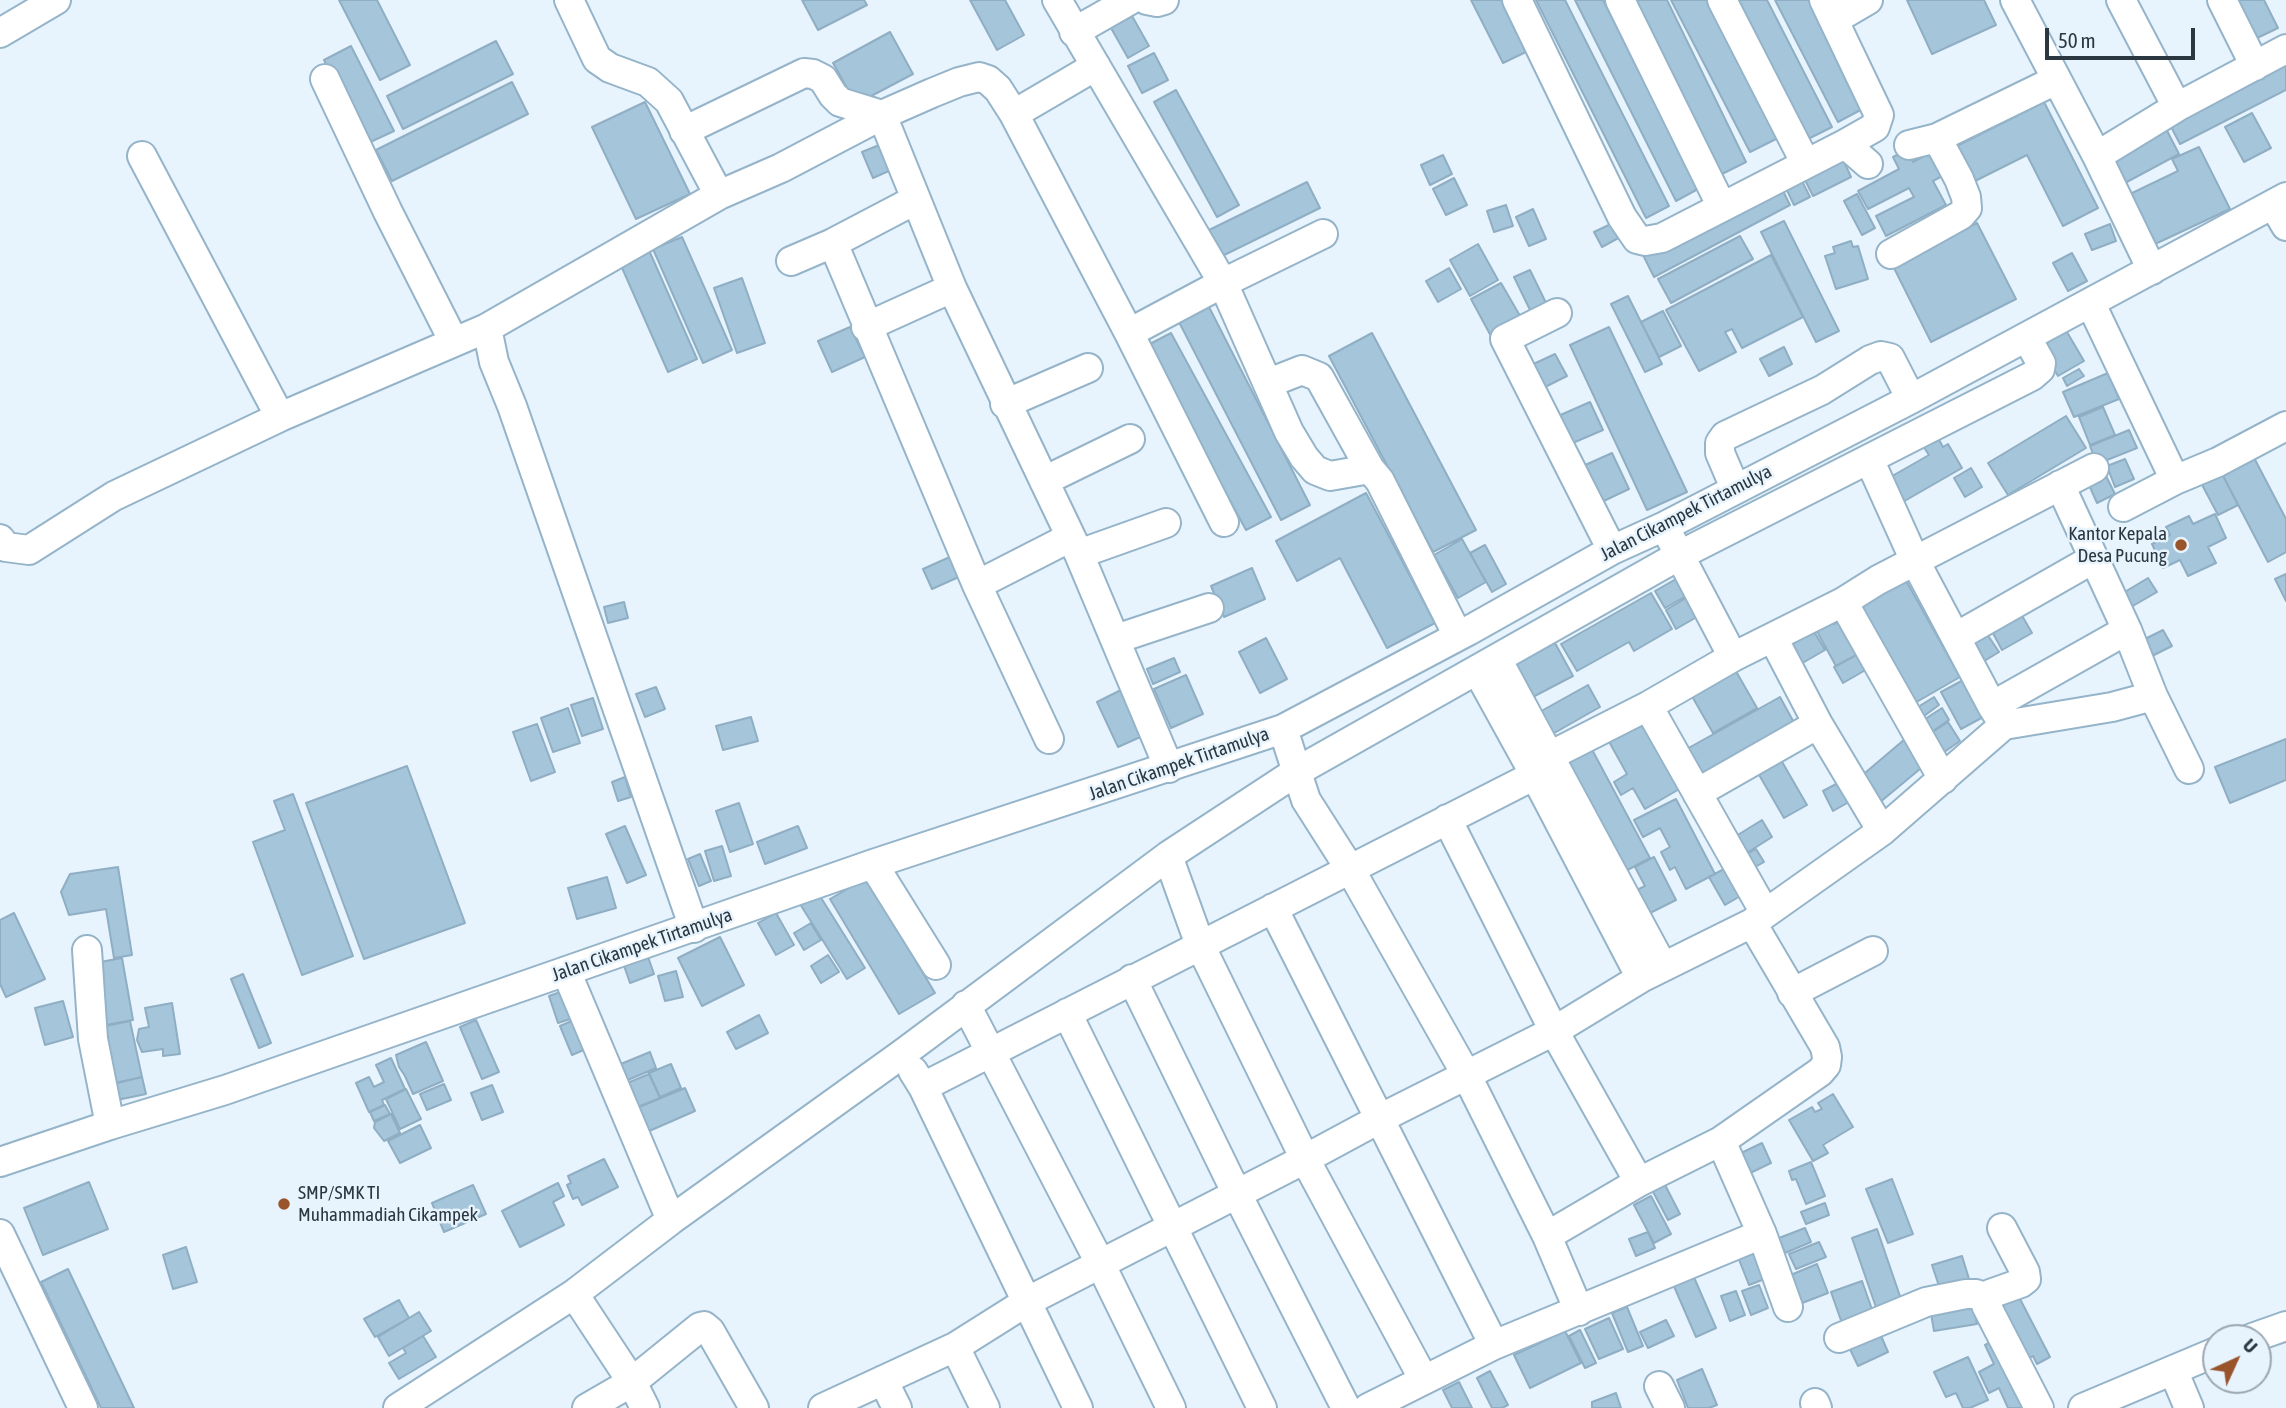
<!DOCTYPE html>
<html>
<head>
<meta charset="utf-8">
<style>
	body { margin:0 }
	#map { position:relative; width:2286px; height:1408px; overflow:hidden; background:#e7f4fd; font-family:"Asap Condensed",sans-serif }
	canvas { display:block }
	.north { position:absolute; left:2202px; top:1324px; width:70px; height:70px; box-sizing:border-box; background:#e7f4fd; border:2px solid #9ca8b1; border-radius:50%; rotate:45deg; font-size:19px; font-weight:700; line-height:28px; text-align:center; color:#2b3740 }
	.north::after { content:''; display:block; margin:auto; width:24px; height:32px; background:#9a542b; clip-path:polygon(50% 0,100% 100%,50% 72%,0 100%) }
	.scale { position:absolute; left:2045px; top:28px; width:150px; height:32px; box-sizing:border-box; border:4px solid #2b3740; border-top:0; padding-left:9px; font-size:21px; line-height:24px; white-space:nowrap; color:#2b3740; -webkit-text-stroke:5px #e7f4fd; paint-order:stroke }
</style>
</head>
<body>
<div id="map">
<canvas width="2286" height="1408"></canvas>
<div class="north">U</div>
<div class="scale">50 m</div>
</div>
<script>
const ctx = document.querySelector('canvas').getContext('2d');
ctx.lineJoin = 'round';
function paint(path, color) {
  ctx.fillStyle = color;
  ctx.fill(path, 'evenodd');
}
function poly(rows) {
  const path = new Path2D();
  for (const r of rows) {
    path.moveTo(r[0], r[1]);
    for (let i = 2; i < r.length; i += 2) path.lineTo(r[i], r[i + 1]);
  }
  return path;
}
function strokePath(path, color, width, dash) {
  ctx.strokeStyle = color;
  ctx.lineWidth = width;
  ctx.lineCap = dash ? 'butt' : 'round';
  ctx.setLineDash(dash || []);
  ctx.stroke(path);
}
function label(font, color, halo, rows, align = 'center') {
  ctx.font = font + ' "Asap Condensed",sans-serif';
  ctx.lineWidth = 5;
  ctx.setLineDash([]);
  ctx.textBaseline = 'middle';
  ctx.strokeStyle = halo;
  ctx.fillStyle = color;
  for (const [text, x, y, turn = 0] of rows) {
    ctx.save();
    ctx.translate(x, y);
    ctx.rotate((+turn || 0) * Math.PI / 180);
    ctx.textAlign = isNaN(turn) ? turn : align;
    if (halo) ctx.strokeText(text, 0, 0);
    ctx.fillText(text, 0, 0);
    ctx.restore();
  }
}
const building = poly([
	[339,0,377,0,410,65,380,80,339,0],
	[802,0,864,0,867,5,818,30,802,0],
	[970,0,1005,0,1024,35,997,50,970,0],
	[1471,0,1505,0,1530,50,1503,63,1471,0],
	[1536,0,1565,0,1669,206,1646,218,1536,0],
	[1575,0,1603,0,1698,189,1676,201,1575,0],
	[1634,0,1667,0,1746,162,1720,175,1634,0],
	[1671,0,1707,0,1778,138,1750,152,1671,0],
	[1729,0,1767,0,1832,127,1802,142,1729,0],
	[1775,0,1813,0,1868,106,1838,122,1775,0],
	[1907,0,1984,0,1996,25,1932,54,1907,0],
	[2236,0,2264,0,2278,28,2255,39,2236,0],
	[1132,16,1149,46,1128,58,1111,28,1132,16],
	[890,32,913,74,856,104,833,63,890,32],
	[496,41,513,74,403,129,387,96,496,41],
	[351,46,394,131,366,144,324,60,351,46],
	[1154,53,1168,80,1142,93,1128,66,1154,53],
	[2286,61,2286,90,2180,144,2168,121,2286,61],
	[512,82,528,114,392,181,376,150,512,82],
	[1176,90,1239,205,1217,217,1154,102,1176,90],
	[645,102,690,194,636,219,592,127,645,102],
	[2044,102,2098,208,2063,226,2027,155,1969,184,1951,149,2044,102],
	[2252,113,2271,148,2244,162,2225,127,2252,113],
	[2163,123,2179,154,2123,184,2106,153,2163,123],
	[889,141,900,166,873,178,862,152,889,141],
	[2199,147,2230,209,2155,244,2128,195,2178,171,2172,159,2199,147],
	[1907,150,1913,162,1934,151,1946,174,1933,181,1946,205,1886,236,1876,216,1914,197,1909,188,1868,209,1858,191,1899,169,1893,157,1907,150],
	[1840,153,1851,177,1813,196,1801,172,1840,153],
	[1443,155,1452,174,1430,185,1421,165,1443,155],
	[1800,177,1810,197,1794,205,1784,184,1800,177],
	[1454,178,1467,205,1446,215,1433,189,1454,178],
	[1307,182,1320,208,1218,258,1205,232,1307,182],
	[1779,183,1790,205,1654,277,1643,255,1779,183],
	[1857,194,1875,228,1862,235,1844,201,1857,194],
	[1506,205,1513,226,1494,232,1487,211,1506,205],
	[1533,209,1546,239,1529,246,1516,217,1533,209],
	[1784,221,1839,331,1816,342,1761,232,1784,221],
	[1615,222,1622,236,1602,247,1594,232,1615,222],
	[1977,223,2016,299,1931,342,1893,266,1977,223],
	[2110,224,2116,241,2092,250,2085,234,2110,224],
	[1740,236,1753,259,1671,303,1658,279,1740,236],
	[682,237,732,350,703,363,653,249,682,237],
	[1851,241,1853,247,1858,246,1868,279,1836,289,1825,256,1835,253,1833,247,1851,241],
	[1478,244,1498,280,1470,296,1450,260,1478,244],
	[648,248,697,359,668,372,619,261,648,248],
	[2072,253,2087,281,2068,291,2053,263,2072,253],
	[1771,255,1803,317,1742,348,1732,329,1725,332,1736,352,1699,371,1666,310,1771,255],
	[1449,268,1461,289,1438,302,1426,281,1449,268],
	[1530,270,1548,307,1532,314,1514,277,1530,270],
	[742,278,765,343,737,353,714,288,742,278],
	[1501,283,1523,321,1492,338,1471,299,1501,283],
	[1628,296,1662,364,1645,372,1611,304,1628,296],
	[1209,307,1310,505,1281,520,1179,322,1209,307],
	[1663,311,1681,346,1659,357,1641,322,1663,311],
	[850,327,865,357,832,372,818,341,850,327],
	[1609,327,1687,492,1647,510,1570,345,1609,327],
	[2064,327,2084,361,2058,376,2038,342,2064,327],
	[1171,333,1271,517,1246,530,1146,346,1171,333],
	[1372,333,1476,530,1433,552,1329,356,1372,333],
	[1784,347,1792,364,1769,376,1760,359,1784,347],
	[1555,354,1567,376,1537,391,1525,368,1555,354],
	[2079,369,2084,376,2067,386,2063,378,2079,369],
	[2108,373,2119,399,2074,417,2063,392,2108,373],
	[1590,402,1603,430,1568,445,1556,417,1590,402],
	[2103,407,2115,435,2090,445,2079,417,2103,407],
	[2066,416,2086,448,2008,495,1988,463,2066,416],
	[2129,430,2137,448,2097,464,2090,446,2129,430],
	[1938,438,1943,447,1948,444,1962,468,1901,503,1887,479,1929,455,1923,446,1938,438],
	[2251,452,2286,519,2286,552,2268,562,2219,468,2251,452],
	[1612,453,1629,489,1591,507,1574,470,1612,453],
	[2125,459,2134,479,2115,487,2107,466,2125,459],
	[1971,468,1982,487,1965,497,1954,478,1971,468],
	[2102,468,2115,494,2097,503,2085,476,2102,468],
	[2219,468,2238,505,2218,515,2199,479,2219,468],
	[1366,493,1435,623,1387,648,1340,558,1297,581,1276,541,1366,493],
	[2215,514,2226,538,2208,547,2216,563,2188,576,2180,560,2163,568,2152,544,2170,535,2166,527,2189,516,2193,524,2215,514],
	[1462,539,1486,582,1458,598,1434,555,1462,539],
	[1485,545,1506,584,1492,592,1470,553,1485,545],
	[952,556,961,576,932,589,923,569,952,556],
	[1252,568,1265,599,1224,617,1211,586,1252,568],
	[2286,574,2286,601,2275,579,2286,574],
	[1904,577,1960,677,1913,704,1857,603,1904,577],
	[2148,578,2157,592,2131,607,2123,593,2148,578],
	[1676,579,1686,596,1665,608,1655,591,1676,579],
	[1651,593,1672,629,1634,651,1629,642,1577,671,1561,644,1651,593],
	[1691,595,1702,614,1676,629,1666,610,1691,595],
	[624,602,628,618,608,623,604,607,624,602],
	[2017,607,2032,633,2002,650,1988,624,2017,607],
	[1830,618,1834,624,1844,619,1862,652,1836,666,1814,626,1830,618],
	[1809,623,1825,650,1799,665,1783,637,1809,623],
	[2163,630,2172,646,2150,657,2141,641,2163,630],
	[1985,631,1999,652,1981,663,1968,641,1985,631],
	[1266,638,1287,679,1260,693,1239,652,1266,638],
	[1555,643,1573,676,1527,700,1509,667,1555,643],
	[1860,653,1869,668,1843,683,1834,667,1860,653],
	[1174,658,1180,672,1153,684,1147,669,1174,658],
	[1733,666,1757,708,1713,733,1689,691,1733,666],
	[1186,675,1203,714,1171,728,1154,689,1186,675],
	[1967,678,1987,715,1961,729,1941,692,1967,678],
	[1588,685,1600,707,1549,736,1536,714,1588,685],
	[656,687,665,709,645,717,636,694,656,687],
	[1125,688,1147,734,1118,747,1097,702,1125,688],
	[1780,697,1797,728,1702,781,1685,750,1780,697],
	[1934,697,1939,705,1924,716,1918,707,1934,697],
	[593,698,603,729,582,736,571,705,593,698],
	[568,708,580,743,553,752,541,718,568,708],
	[1942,708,1949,720,1927,735,1919,723,1942,708],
	[1649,714,1688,784,1645,809,1633,788,1621,795,1614,782,1627,774,1607,738,1649,714],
	[751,717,758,741,723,750,716,726,751,717],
	[1948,722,1960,741,1943,753,1931,733,1948,722],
	[537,724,555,772,531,781,513,732,537,724],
	[1905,739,1926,764,1879,803,1859,778,1905,739],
	[2286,739,2286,780,2230,803,2215,767,2286,739],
	[1589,744,1650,858,1620,874,1559,760,1589,744],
	[1781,760,1807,805,1784,818,1758,773,1781,760],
	[407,766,465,923,364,959,306,803,407,766],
	[625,777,631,797,618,801,612,782,625,777],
	[1838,783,1849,802,1833,811,1823,791,1838,783],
	[293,794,353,956,302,975,253,842,285,830,274,801,293,794],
	[1676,799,1715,874,1686,889,1675,867,1670,870,1661,852,1670,847,1660,828,1643,837,1634,820,1676,799],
	[739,803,753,844,730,852,716,811,739,803],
	[1762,820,1772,837,1739,858,1728,841,1762,820],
	[625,826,646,875,627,883,606,834,625,826],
	[798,826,807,848,765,864,757,842,798,826],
	[722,846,731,876,714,881,705,851,722,846],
	[1756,849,1764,862,1748,871,1740,858,1756,849],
	[700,854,711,881,699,886,688,859,700,854],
	[1654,857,1676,900,1644,916,1631,893,1645,886,1635,867,1654,857],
	[118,867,132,955,114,958,106,909,69,915,61,892,70,874,118,867],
	[1726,868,1742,895,1725,905,1709,877,1726,868],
	[607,877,616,908,577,919,568,888,607,877],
	[866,878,935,993,899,1014,830,899,866,878],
	[818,893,865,968,847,979,800,904,818,893],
	[14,913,45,979,6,997,0,984,0,920,14,913],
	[776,913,794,945,776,955,758,923,776,913],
	[811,923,821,940,804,950,794,933,811,923],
	[720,937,744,985,702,1006,678,958,720,937],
	[646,951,654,974,630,983,622,960,646,951],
	[828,955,839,972,821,983,811,966,828,955],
	[122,958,133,1020,106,1025,95,963,122,958],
	[676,971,683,997,665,1001,658,976,676,971],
	[243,974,271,1043,259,1048,231,979,243,974],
	[569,989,579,1016,558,1023,549,996,569,989],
	[63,1001,73,1037,45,1045,35,1008,63,1001],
	[172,1003,180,1054,163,1056,163,1049,142,1052,137,1040,139,1029,149,1027,145,1008,172,1003],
	[759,1015,768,1033,736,1049,727,1032,759,1015],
	[581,1017,593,1046,572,1055,560,1026,581,1017],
	[476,1020,499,1072,482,1079,460,1027,476,1020],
	[130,1021,142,1077,115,1083,96,1028,130,1021],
	[426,1042,443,1081,413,1094,405,1076,399,1067,396,1055,426,1042],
	[650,1052,656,1068,623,1082,616,1066,650,1052],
	[391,1058,405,1089,382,1100,384,1105,369,1112,356,1083,369,1077,374,1087,384,1082,376,1065,391,1058],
	[671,1064,681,1088,660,1097,649,1073,671,1064],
	[649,1074,660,1098,635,1108,625,1084,649,1074],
	[142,1077,146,1094,117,1100,113,1084,142,1077],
	[444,1084,451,1100,427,1110,420,1094,444,1084],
	[492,1085,503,1112,482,1120,471,1093,492,1085],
	[685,1088,695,1111,647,1132,637,1108,685,1088],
	[406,1089,421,1119,400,1129,386,1099,406,1089],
	[1833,1094,1853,1127,1823,1145,1828,1153,1813,1161,1789,1120,1812,1107,1815,1112,1822,1109,1818,1103,1833,1094],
	[385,1105,390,1114,374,1121,370,1112,385,1105],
	[391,1114,400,1133,384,1141,374,1128,375,1122,391,1114],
	[420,1125,431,1148,400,1163,388,1141,420,1125],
	[1762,1143,1771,1163,1746,1175,1737,1155,1762,1143],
	[604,1159,618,1187,582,1205,578,1197,573,1199,567,1185,571,1183,568,1176,604,1159],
	[1811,1162,1825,1196,1806,1204,1796,1179,1792,1180,1789,1171,1811,1162],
	[1892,1179,1913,1234,1888,1243,1866,1189,1892,1179],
	[1663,1181,1680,1214,1668,1220,1651,1188,1663,1181],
	[89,1182,108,1229,43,1255,24,1208,89,1182],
	[558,1183,564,1196,553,1202,564,1225,520,1247,502,1211,558,1183],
	[473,1185,486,1214,444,1232,432,1203,473,1185],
	[1651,1196,1671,1234,1654,1243,1634,1205,1651,1196],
	[1825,1203,1829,1215,1806,1224,1801,1212,1825,1203],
	[1805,1228,1811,1242,1785,1253,1779,1238,1805,1228],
	[1877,1229,1903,1305,1878,1313,1852,1238,1877,1229],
	[1648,1232,1655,1248,1636,1256,1629,1239,1648,1232],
	[1819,1242,1826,1257,1796,1269,1789,1254,1819,1242],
	[186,1247,197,1282,173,1289,163,1255,186,1247],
	[1764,1247,1775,1275,1749,1285,1738,1257,1764,1247],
	[1962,1256,1970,1282,1941,1292,1932,1265,1962,1256],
	[1817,1264,1828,1293,1797,1305,1786,1277,1817,1264],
	[68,1269,134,1408,101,1408,41,1282,68,1269],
	[1693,1275,1716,1328,1696,1337,1673,1284,1693,1275],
	[1862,1281,1875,1318,1844,1329,1831,1292,1862,1281],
	[1759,1285,1768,1308,1751,1315,1742,1291,1759,1285],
	[1736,1291,1745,1315,1730,1321,1721,1296,1736,1291],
	[1972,1295,1977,1324,1934,1331,1929,1302,1972,1295],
	[2019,1297,2050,1357,2037,1364,2033,1356,2019,1364,1992,1311,2019,1297],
	[399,1300,409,1318,375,1337,364,1319,399,1300],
	[1627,1307,1643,1346,1628,1352,1612,1313,1627,1307],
	[419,1312,431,1331,389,1356,378,1337,419,1312],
	[1609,1318,1623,1349,1599,1359,1585,1329,1609,1318],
	[1666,1320,1674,1336,1648,1348,1640,1332,1666,1320],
	[1878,1329,1888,1352,1858,1366,1847,1343,1878,1329],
	[1580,1330,1596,1363,1585,1368,1569,1336,1580,1330],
	[1565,1331,1581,1363,1530,1388,1514,1355,1565,1331],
	[423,1336,436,1357,399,1379,389,1363,406,1353,403,1348,423,1336],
	[1999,1338,2030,1408,2008,1408,1999,1388,1989,1393,1979,1372,1994,1364,1985,1345,1999,1338],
	[1968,1357,1988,1400,1970,1408,1963,1408,1956,1393,1946,1397,1934,1372,1968,1357],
	[1702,1369,1717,1405,1709,1408,1688,1408,1677,1380,1702,1369],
	[1490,1371,1508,1405,1502,1408,1492,1408,1477,1378,1490,1371],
	[1459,1382,1472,1408,1452,1408,1443,1390,1459,1382],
	[1616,1393,1621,1408,1592,1408,1592,1402,1616,1393]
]);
paint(building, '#a5c5db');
strokePath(building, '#8faec3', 2);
const minor = poly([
	[569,0,597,59,610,68,648,82,669,101,719,195],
	[1057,0,1223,283,1289,432,1304,457,1315,470,1330,476,1370,469,1380,481,1458,636],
	[1147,0,1157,2,1164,0],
	[1517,0,1622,217,1637,239,1645,241,1662,238,1845,144,1868,164],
	[1620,0,1721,205],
	[1722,0,1806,164],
	[1824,0,1879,115,1875,127,1845,144],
	[2015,0,2097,156,2152,270],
	[2121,0,2177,107],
	[2222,0,2255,66],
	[1834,20,1868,0],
	[1074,32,1130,0],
	[0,33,56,0],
	[325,79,388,212,454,342],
	[1014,114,1129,333,1224,522],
	[684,131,804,73,813,74,823,79,833,95,840,102,882,115,952,288,1079,554,1169,768],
	[1909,145,1937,138,2056,80],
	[142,156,280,417],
	[2097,156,2177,107,2286,49],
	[915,200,833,243,977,585,1049,739],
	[2273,204,2286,226],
	[1891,254,1961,215,1967,208,1966,197,1959,179,1937,138],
	[791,261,833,243],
	[2091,304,2175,480],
	[1557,313,1505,339,1612,550],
	[866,327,952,288],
	[1129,333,1223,283,1323,234],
	[1269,383,1302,370,1319,377,1370,469],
	[1005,404,1088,368],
	[1869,459,1915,561,1992,706,2004,725],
	[1044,481,1130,439],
	[2060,485,2127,630,2153,696,2189,769],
	[1735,488,1720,453,1720,443,1725,436,1822,390,1870,360,1881,356,1890,358,1911,399],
	[2123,507,2175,480,2218,462,2286,426],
	[0,539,6,547,29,550,114,496,280,417,487,328],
	[1671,539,1733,657],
	[1079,554,1166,523],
	[977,585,1069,538],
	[1843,602,1943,779],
	[1956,637,2093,559],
	[1773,638,1818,724,1882,831],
	[1116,639,1209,608],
	[1497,659,1663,967],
	[1477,670,1530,766,1641,978],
	[1648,706,1765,913],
	[1992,706,2127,630],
	[1283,729,1306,800,1350,869,1467,1076,1547,1236,1579,1311],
	[1530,766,1648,706,1733,657,1843,602,1878,580,2094,468],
	[1697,793,1818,724],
	[1447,819,1554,1031,1639,1182],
	[1168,856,1200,945,1305,1159,1424,1380],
	[873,864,936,965],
	[1273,908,1494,1345],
	[694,928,512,406,494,362,487,328,719,195,781,168,882,115,932,93,959,82,979,77,988,80,998,89,1014,114,1096,66],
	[87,950,93,1039,110,1125],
	[566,971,671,1220],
	[1132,979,1237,1194,1346,1408],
	[1792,993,1873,951],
	[966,1005,1100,1263,1171,1408],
	[1067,1013,1262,1408],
	[913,1071,923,1087,1078,1408],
	[923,1087,1535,775],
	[1721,1141,1762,1234,1788,1307],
	[0,1162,110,1125,225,1090,873,864,1283,729,1468,631,1612,550,1665,526,1911,399,2286,197],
	[2002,1228,2025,1272,2026,1279,2021,1283,1990,1294,1986,1298,1986,1305,2039,1408],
	[0,1234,83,1408],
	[1547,1236,1639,1182,1721,1141,1820,1072,1826,1065,1827,1057,1825,1047,1752,923],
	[574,1294,632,1382,645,1408],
	[1839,1338,1926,1302,1966,1294,1976,1294,1986,1298],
	[2252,1338,2286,1326],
	[955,1347,985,1408],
	[2173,1370,2189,1408],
	[883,1380,897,1408],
	[1659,1386,1670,1408],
	[1815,1403,1817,1408],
	[398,1408,574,1294,671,1220,902,1054,1168,856,1296,772,1680,555,2032,376,2040,369,2041,363,2027,338],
	[587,1408,632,1382,700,1327,704,1326,710,1331,754,1408],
	[823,1408,955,1347,1028,1301,1305,1159,1381,1118,1554,1031,1641,978,1752,923,1882,831,2004,725,2112,707,2153,696],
	[1368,1408,1494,1345,1762,1234],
	[2083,1408,2216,1352]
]);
strokePath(minor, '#95b4c9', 32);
strokePath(minor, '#fff', 28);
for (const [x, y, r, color] of [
	[2181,545,7,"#9a542b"],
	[284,1204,7,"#9a542b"]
]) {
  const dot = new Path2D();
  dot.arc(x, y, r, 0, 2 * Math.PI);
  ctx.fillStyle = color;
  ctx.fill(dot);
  strokePath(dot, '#e7f4fd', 2.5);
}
label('19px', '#2b3740', '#e7f4fd', [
	["Jalan Cikampek Tirtamulya",1686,513,-27],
	["Jalan Cikampek Tirtamulya",1179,764,-19],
	["Jalan Cikampek Tirtamulya",642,945,-19]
]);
label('19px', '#2b3740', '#e7f4fd', [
	["Kantor Kepala",2167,534],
	["Desa Pucung",2167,556],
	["SMP/SMK TI",298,1193,"left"],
	["Muhammadiah Cikampek",298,1215,"left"]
], 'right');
</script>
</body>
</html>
